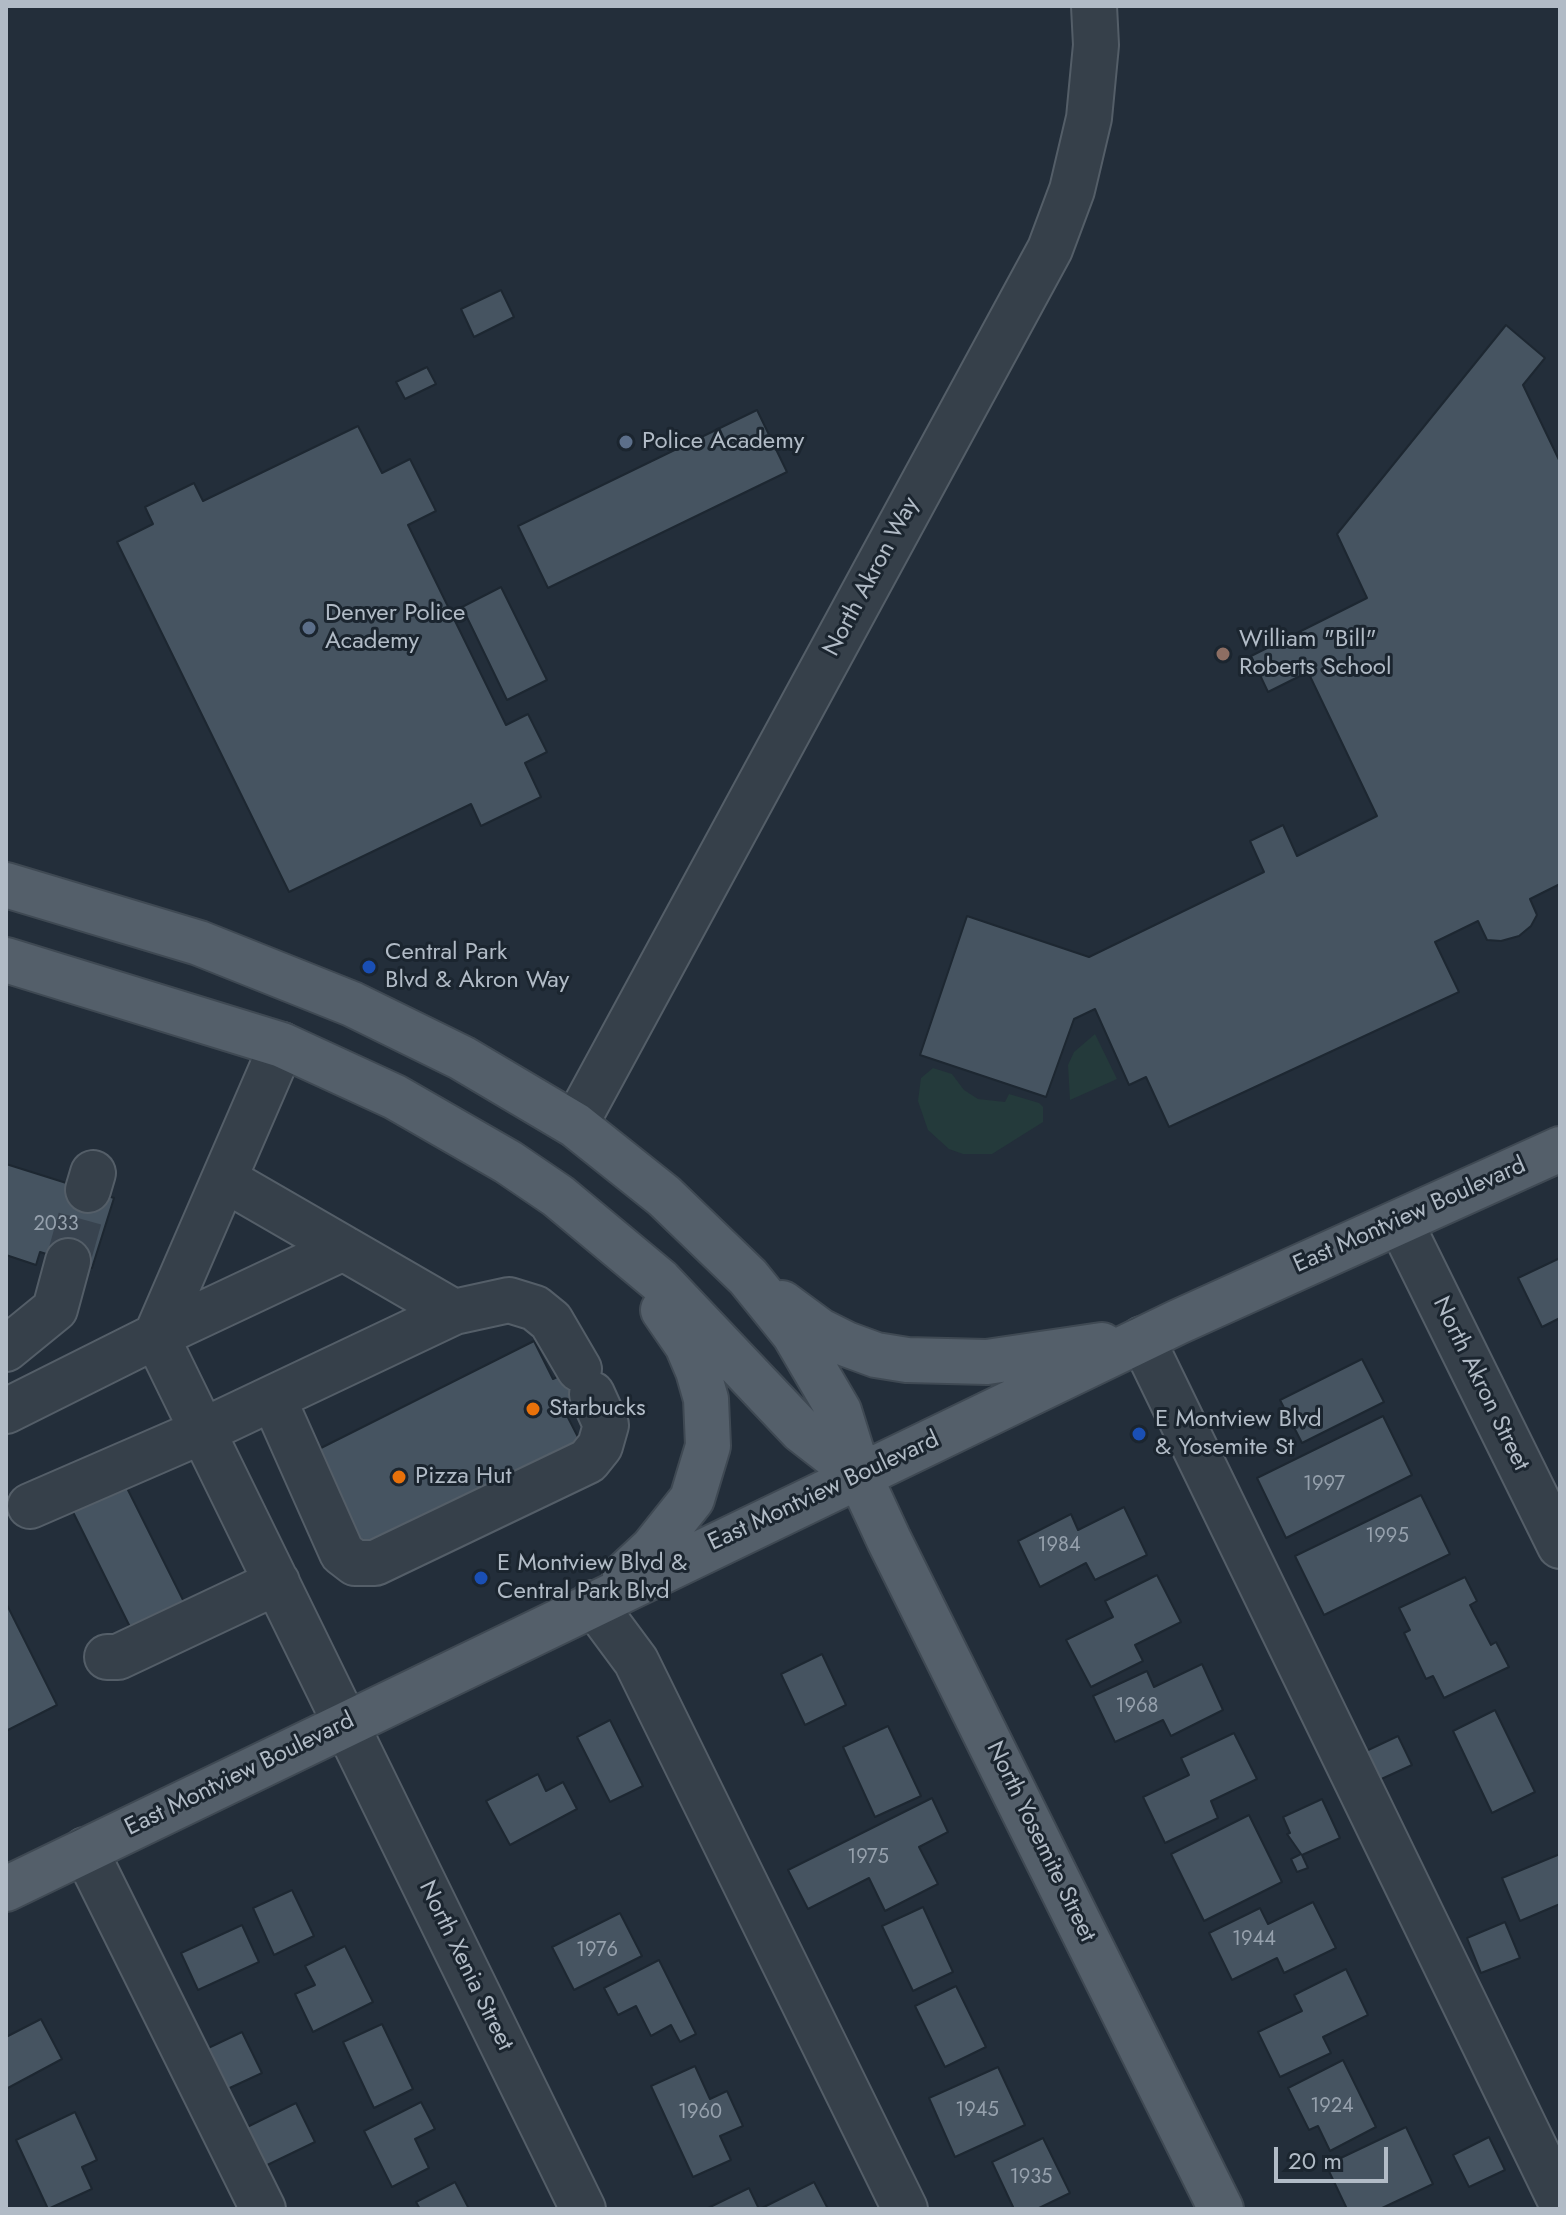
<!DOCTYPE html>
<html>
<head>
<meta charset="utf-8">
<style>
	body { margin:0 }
	#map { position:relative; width:1566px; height:2215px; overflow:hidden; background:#232e3a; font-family:Jost,sans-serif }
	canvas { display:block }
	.frame { position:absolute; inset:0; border:8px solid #b1bbc6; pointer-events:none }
	.scale { position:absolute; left:1274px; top:2147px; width:114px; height:36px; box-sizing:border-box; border:4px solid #b1bbc6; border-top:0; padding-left:10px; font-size:24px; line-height:28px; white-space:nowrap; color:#b1bbc6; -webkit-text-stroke:6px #1b252f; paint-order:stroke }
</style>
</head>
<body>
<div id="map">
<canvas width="1566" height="2215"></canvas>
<div class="frame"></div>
<div class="scale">20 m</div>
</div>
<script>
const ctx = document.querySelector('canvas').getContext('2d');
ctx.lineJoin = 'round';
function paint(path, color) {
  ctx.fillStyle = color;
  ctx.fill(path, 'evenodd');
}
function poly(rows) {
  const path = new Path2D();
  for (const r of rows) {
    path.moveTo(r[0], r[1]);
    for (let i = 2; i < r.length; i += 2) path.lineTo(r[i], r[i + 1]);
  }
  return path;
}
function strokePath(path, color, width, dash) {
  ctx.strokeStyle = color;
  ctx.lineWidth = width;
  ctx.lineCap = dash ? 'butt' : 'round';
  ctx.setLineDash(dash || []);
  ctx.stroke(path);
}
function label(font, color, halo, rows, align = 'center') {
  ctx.font = font + ' Jost,sans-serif';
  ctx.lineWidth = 6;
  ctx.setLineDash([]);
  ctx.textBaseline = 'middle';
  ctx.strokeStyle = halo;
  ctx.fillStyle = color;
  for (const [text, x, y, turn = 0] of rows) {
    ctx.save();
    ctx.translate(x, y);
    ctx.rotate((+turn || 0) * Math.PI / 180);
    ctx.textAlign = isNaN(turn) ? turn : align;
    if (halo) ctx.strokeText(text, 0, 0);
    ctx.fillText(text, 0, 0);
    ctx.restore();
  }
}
paint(poly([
	[1095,1034,1117,1079,1070,1100,1068,1065,1074,1052],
	[933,1068,952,1074,964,1090,978,1099,1005,1102,1009,1094,1039,1103,1043,1107,1043,1122,992,1154,963,1154,949,1149,928,1130,918,1101,921,1078]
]), '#243a3b');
const building = poly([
	[501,290,514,317,474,337,461,309,501,290],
	[1506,325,1545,358,1523,385,1560,462,1560,884,1530,899,1537,915,1531,926,1519,936,1501,941,1487,940,1478,921,1435,942,1459,992,1169,1127,1146,1077,1129,1085,1095,1009,1074,1019,1046,1097,920,1055,967,916,1089,957,1264,872,1250,841,1283,825,1297,856,1377,816,1308,672,1268,692,1251,656,1367,598,1337,534,1506,325],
	[427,367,436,384,405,399,396,382,427,367],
	[757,410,787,472,548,588,518,526,757,410],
	[358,426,382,473,410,459,436,511,408,525,506,725,528,714,547,752,525,763,541,797,481,826,471,804,289,892,117,542,153,524,145,507,194,483,203,501,358,426],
	[501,587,547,680,507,700,462,607,501,587],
	[6,1164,114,1198,92,1268,40,1252,36,1265,6,1255,6,1164],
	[1560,1258,1560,1318,1542,1327,1518,1278,1560,1258],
	[534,1341,553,1379,581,1365,593,1388,561,1404,580,1441,362,1550,313,1452,534,1341],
	[1362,1359,1384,1402,1302,1443,1280,1400,1362,1359],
	[1383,1416,1412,1475,1286,1538,1257,1478,1383,1416],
	[122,1478,188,1610,135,1637,69,1504,122,1478],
	[1421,1495,1450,1554,1324,1615,1295,1556,1421,1495],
	[1124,1507,1147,1555,1095,1580,1086,1563,1040,1587,1018,1541,1071,1514,1078,1530,1124,1507],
	[1157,1575,1181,1622,1135,1645,1143,1661,1091,1687,1066,1640,1113,1617,1105,1601,1157,1575],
	[1465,1577,1477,1601,1470,1605,1474,1613,1491,1645,1496,1642,1509,1667,1444,1698,1433,1676,1426,1679,1404,1633,1410,1630,1399,1608,1465,1577],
	[6,1603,57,1705,6,1731,6,1603],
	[822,1654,846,1705,805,1725,781,1674,822,1654],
	[1202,1664,1223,1710,1171,1736,1163,1720,1115,1742,1093,1696,1147,1671,1154,1687,1202,1664],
	[1495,1710,1535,1792,1492,1813,1453,1731,1495,1710],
	[610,1720,643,1786,610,1802,577,1737,610,1720],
	[888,1726,921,1796,875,1817,843,1747,888,1726],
	[1234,1733,1257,1779,1211,1801,1218,1818,1165,1843,1143,1797,1189,1775,1181,1758,1234,1733],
	[1398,1736,1412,1765,1377,1781,1364,1752,1398,1736],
	[538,1774,546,1791,563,1782,577,1809,510,1845,486,1801,538,1774],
	[932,1798,948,1832,919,1847,938,1884,885,1911,869,1878,808,1909,788,1870,932,1798],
	[1322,1799,1340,1838,1302,1855,1308,1868,1297,1872,1291,1859,1301,1854,1287,1834,1290,1833,1283,1817,1322,1799],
	[1249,1815,1282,1882,1204,1921,1171,1854,1249,1815],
	[1560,1854,1560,1904,1520,1921,1502,1878,1560,1854],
	[292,1890,314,1936,274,1955,253,1908,292,1890],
	[1313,1902,1336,1948,1284,1973,1277,1958,1232,1980,1209,1933,1260,1908,1268,1924,1313,1902],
	[923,1907,953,1972,913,1991,882,1926,923,1907],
	[620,1913,642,1956,574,1990,552,1947,620,1913],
	[1505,1922,1520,1958,1481,1973,1467,1938,1505,1922],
	[242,1925,259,1962,198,1990,181,1953,242,1925],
	[345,1946,373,2002,313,2032,295,1994,315,1985,305,1966,345,1946],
	[659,1960,696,2034,680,2042,671,2025,651,2036,636,2006,618,2015,604,1988,659,1960],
	[1346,1969,1368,2015,1323,2037,1331,2053,1280,2077,1258,2032,1302,2011,1294,1995,1346,1969],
	[956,1986,986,2047,945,2067,915,2006,956,1986],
	[41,2019,62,2059,6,2089,6,2037,41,2019],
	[382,2024,413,2089,374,2108,343,2042,382,2024],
	[242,2032,262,2073,221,2092,202,2051,242,2032],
	[1343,2060,1376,2127,1330,2151,1318,2126,1309,2130,1288,2088,1343,2060],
	[695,2066,710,2099,727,2091,743,2126,720,2136,731,2160,693,2177,651,2086,695,2066],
	[998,2067,1025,2125,955,2157,929,2098,998,2067],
	[421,2102,435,2129,415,2139,429,2168,392,2187,364,2131,421,2102],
	[296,2103,315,2142,259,2169,241,2130,296,2103],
	[75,2112,97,2160,82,2167,92,2189,48,2209,16,2140,75,2112],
	[1406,2127,1433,2184,1380,2209,1347,2209,1326,2165,1406,2127],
	[1489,2137,1505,2170,1469,2187,1453,2155,1489,2137],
	[1043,2138,1070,2193,1037,2209,1014,2209,992,2162,1043,2138],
	[455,2182,469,2209,420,2209,416,2202,455,2182],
	[814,2182,828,2209,760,2209,814,2182],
	[749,2188,759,2209,706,2209,749,2188]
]);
paint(building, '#465461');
strokePath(building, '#1d2731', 2);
strokePath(poly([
	[68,1261,88,1190]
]), '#38434f', 44, [44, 22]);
const minor = poly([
	[575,1125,1050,249,1072,190,1089,118,1096,45,1094,6],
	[88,1190,93,1173],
	[1400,1222,1560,1546],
	[343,1248,156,1336,583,2209],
	[454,1312,509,1300,535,1308,551,1321,579,1369],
	[1142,1339,1560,2200],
	[6,1349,55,1309,68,1261],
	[273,1398,342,1553,355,1563,375,1563,588,1461,600,1446,606,1425,592,1394],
	[6,1411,156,1336,282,1045],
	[30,1506,205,1430,454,1312,224,1179],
	[593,1603,636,1661,905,2209],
	[107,1657,118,1657,277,1582],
	[85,1850,263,2209]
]);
const major = poly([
	[6,885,199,943,352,1004,462,1058,575,1125,664,1196,748,1277,794,1334,839,1411,859,1475,889,1540,1221,2209],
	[6,960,282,1045,395,1097,508,1162,558,1196,660,1281,801,1430,859,1475],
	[782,1303,820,1331,846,1344,876,1355,907,1360,987,1362,1102,1345],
	[625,1574,653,1548,692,1499,708,1446,706,1399,698,1371,687,1345,663,1310],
	[6,1889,1178,1322,1560,1149]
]);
strokePath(minor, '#545e68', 48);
strokePath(major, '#3f4953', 48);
strokePath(minor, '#36404a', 44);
strokePath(major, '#545f6a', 44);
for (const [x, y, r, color] of [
	[626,442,8,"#5c6f8a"],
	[309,628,8,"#5c6f8a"],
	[1223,654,8,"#8d6e63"],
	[369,967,8,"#1a4fb4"],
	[533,1409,8,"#e8710a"],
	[1139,1434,8,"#1a4fb4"],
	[399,1477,8,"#e8710a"],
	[481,1578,8,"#1a4fb4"]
]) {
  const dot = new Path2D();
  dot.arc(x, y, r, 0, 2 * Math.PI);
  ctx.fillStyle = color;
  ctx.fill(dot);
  strokePath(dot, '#1b252f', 3);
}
label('20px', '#96a1ad', null, [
	["2033",56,1225],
	["1997",1324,1485],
	["1995",1387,1537],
	["1984",1059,1546],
	["1968",1137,1707],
	["1975",868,1858],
	["1944",1254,1940],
	["1976",597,1951],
	["1924",1332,2107],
	["1945",977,2111],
	["1960",700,2113],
	["1935",1031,2178]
]);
label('24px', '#b1bbc6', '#1b252f', [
	["Police Academy",642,442],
	["Denver Police",325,614],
	["Academy",325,642],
	["William \"Bill\"",1239,640],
	["Roberts School",1239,668],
	["Central Park",385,953],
	["Blvd & Akron Way",385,981],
	["Starbucks",549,1409],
	["E Montview Blvd",1155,1420],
	["& Yosemite St",1155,1448],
	["Pizza Hut",415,1477],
	["E Montview Blvd &",497,1564],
	["Central Park Blvd",497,1592]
], 'left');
label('24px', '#b1bbc6', '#1b252f', [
	["North Akron Way",872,577,-62],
	["East Montview Boulevard",1410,1216,-24],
	["North Akron Street",1480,1384,64],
	["East Montview Boulevard",824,1492,-25],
	["East Montview Boulevard",240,1775,-26],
	["North Yosemite Street",1040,1842,64],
	["North Xenia Street",465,1966,64]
]);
</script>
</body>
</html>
